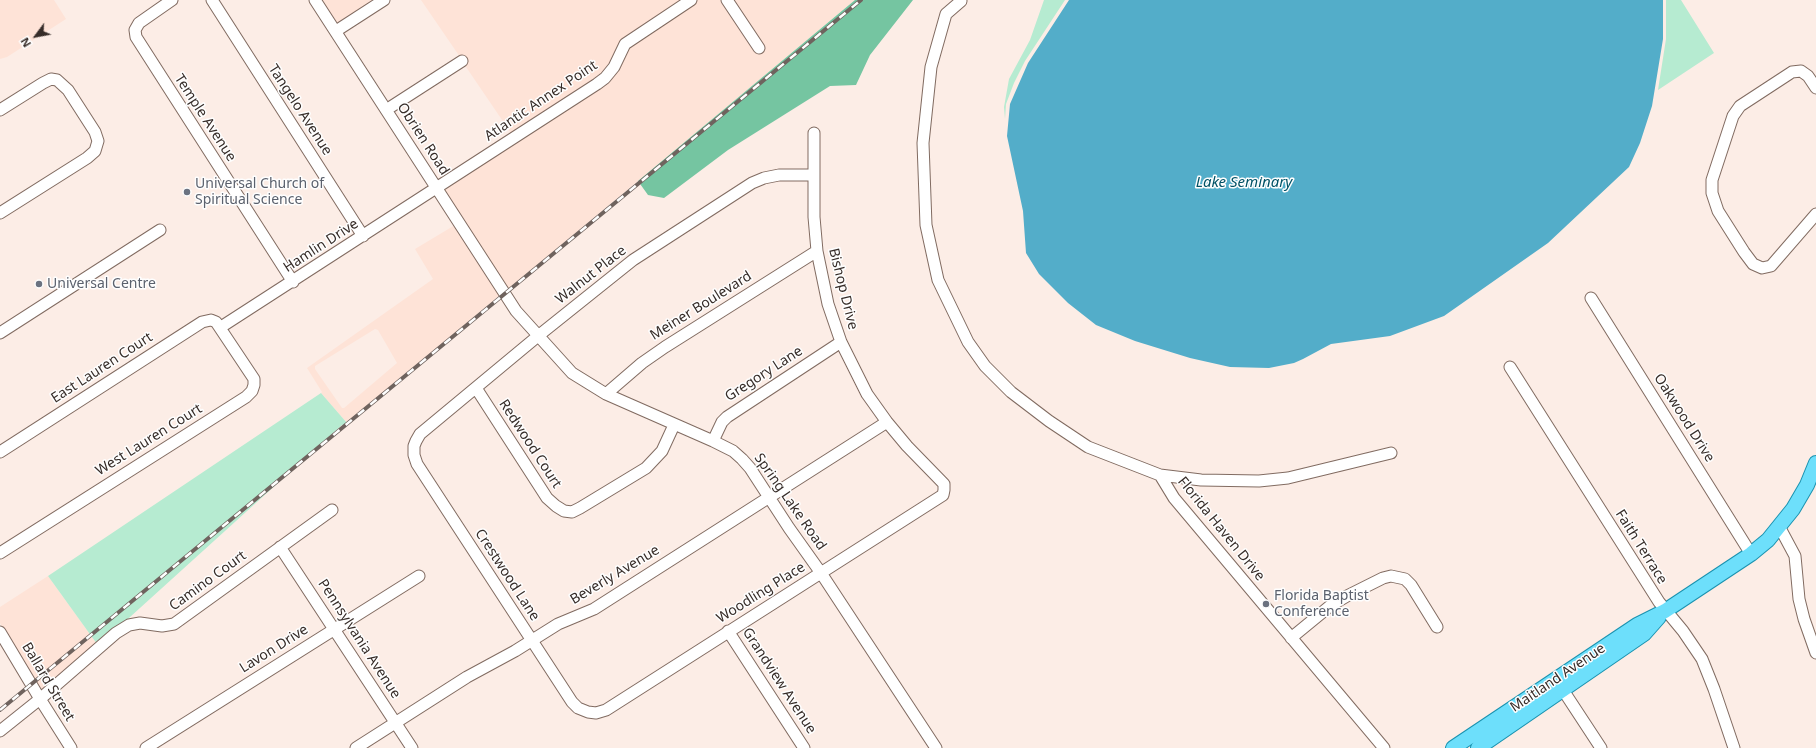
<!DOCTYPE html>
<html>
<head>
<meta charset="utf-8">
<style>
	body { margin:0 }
	#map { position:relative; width:1816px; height:748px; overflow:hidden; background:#fcede6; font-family:"Noto Sans",sans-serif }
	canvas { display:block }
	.north { position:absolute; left:16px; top:16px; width:40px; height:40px; -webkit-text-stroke:3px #fefefe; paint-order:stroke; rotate:238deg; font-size:11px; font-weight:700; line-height:16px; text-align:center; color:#362c28 }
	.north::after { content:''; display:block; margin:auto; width:14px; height:18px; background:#362c28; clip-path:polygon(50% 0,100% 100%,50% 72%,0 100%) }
</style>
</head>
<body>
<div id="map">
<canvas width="1816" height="748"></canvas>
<div class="north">N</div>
</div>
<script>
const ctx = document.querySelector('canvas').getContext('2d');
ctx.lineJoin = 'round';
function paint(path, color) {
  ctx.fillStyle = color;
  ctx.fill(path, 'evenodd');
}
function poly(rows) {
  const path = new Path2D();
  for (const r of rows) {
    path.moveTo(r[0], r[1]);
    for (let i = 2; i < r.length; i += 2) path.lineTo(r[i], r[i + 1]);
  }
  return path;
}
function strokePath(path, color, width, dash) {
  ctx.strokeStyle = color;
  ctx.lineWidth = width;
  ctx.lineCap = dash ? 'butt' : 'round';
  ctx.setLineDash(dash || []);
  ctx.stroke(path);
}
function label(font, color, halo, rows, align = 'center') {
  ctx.font = font + ' "Noto Sans",sans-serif';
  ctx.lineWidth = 3;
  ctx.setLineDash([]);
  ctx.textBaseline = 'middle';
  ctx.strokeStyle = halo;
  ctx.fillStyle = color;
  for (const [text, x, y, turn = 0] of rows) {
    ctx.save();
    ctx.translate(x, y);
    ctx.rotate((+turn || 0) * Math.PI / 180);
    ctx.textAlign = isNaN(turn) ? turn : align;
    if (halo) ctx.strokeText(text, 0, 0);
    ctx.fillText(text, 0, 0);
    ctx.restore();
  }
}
paint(poly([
	[0,0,54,0,66,19,7,57,0,59],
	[321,0,376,0,337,23],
	[421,0,684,0,634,42,698,0,722,0,757,53,764,49,732,0,855,0,507,290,442,189,515,139,464,64,468,62,464,56,460,57],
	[455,225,500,295,347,423,321,393,322,392,307,368,433,279,415,249],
	[375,329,378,330,397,363,344,408,342,408,315,369,315,366],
	[48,576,97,644,41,693,0,623,0,607]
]), '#fee3d7');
paint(poly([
	[1044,0,1065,0,1025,61,1014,83,1006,104,1005,119,1004,107,1009,79,1030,40],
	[1666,0,1681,0,1714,53,1658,90,1666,39],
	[321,393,347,423,343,426,342,425,119,627,97,644,48,576]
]), '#b6ebd1');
paint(poly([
	[855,0,913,0,870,55,856,85,830,86,728,150,664,198,648,195,638,181]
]), '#75c5a1');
paint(poly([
	[1069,0,1663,0,1663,39,1652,106,1640,143,1629,167,1548,243,1444,316,1390,336,1331,344,1303,359,1294,363,1269,368,1230,367,1190,358,1135,341,1096,325,1068,303,1039,274,1026,253,1023,211,1007,136,1010,104,1028,63]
]), '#53adc9');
const minor = poly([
	[172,0,139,23,135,30,136,37,293,282],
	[212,0,363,236],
	[315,0,516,311,572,373,606,394,713,441,733,451,742,459,750,468,789,528,821,573,936,748],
	[727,0,759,48],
	[961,1,946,14,931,67,923,143,926,225,938,280,968,342,985,366,1011,392,1049,421,1088,447,1160,475,1201,480,1259,481,1288,478,1391,453],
	[336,31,384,0],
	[1816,88,1808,76,1801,71,1792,72,1740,106,1733,116,1712,180,1712,193,1718,211,1744,252,1753,264,1762,268,1771,266,1816,214],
	[0,110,43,83,51,79,57,80,68,90,95,132,98,141,95,151,87,158,0,213],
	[386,110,462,61],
	[814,175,779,175,764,178,752,183,633,260,538,336,420,434,416,441,414,446,414,455,417,464,572,702,578,708,588,712,596,713,606,710,943,495,944,490,944,484,907,446,887,422,867,394,841,342,828,304,817,251,814,217,814,133],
	[1591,298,1751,554],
	[221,327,597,84,605,78,614,67,625,44,691,0],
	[0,333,160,230],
	[1510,367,1659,602,1683,631,1702,659,1714,689,1734,748],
	[476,388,547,498,556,506,564,511,572,512,580,508,646,468,662,451,674,425],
	[606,394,642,363,665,347,817,251],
	[713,441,722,422,727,417,841,342],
	[0,452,202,322,211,320,216,322,254,379,254,385,252,391,246,397,0,553],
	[1160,475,1174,498,1384,748],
	[1780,528,1795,556,1799,599,1804,619,1816,653],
	[280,547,412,748],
	[728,631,804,748],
	[0,632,40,699,71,748],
	[1291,638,1330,606,1347,596,1383,578,1391,576,1405,579,1411,585,1437,627],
	[1559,684,1601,748],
	[0,731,40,699,116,633,129,625,140,623,162,626,174,624,332,510],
	[146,748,419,576],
	[356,748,467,677,515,651,558,624,594,609,887,422]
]);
const major = poly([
	[1453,748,1637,625,1665,611,1751,554,1768,540,1793,509,1807,485,1816,463],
	[1478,748,1644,634,1659,617]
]);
strokePath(minor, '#816b61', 13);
strokePath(major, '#1a92af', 16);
strokePath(minor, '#fff', 11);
strokePath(major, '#6ddffb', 14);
const rail = poly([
	[0,710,861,0]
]);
strokePath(rail, '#6f635e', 4);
strokePath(rail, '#fefefe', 2.5, [8]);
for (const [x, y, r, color] of [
	[187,192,4,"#6b7280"],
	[39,284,4,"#6b7280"],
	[1266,604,4,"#6b7280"]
]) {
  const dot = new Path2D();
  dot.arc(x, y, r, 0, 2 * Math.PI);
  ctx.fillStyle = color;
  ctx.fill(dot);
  strokePath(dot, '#fefefe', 1.5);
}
label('14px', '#362c28', '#fefefe', [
	["Atlantic Annex Point",541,101,-34],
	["Tangelo Avenue",300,110,57],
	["Temple Avenue",205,118,57],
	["Obrien Road",423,139,57],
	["Hamlin Drive",321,246,-33],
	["Walnut Place",591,275,-38],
	["Bishop Drive",843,289,76],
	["Meiner Boulevard",701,306,-32],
	["East Lauren Court",102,368,-33],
	["Gregory Lane",764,374,-33],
	["Oakwood Drive",1684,418,58],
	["West Lauren Court",149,440,-32],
	["Redwood Court",530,444,57],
	["Spring Lake Road",790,502,55],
	["Florida Haven Drive",1221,529,51],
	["Faith Terrace",1641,547,58],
	["Crestwood Lane",507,575,57],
	["Beverly Avenue",615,575,-31],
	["Camino Court",208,581,-36],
	["Woodling Place",761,593,-32],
	["Pennsylvania Avenue",359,639,57],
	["Lavon Drive",274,649,-32],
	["Maitland Avenue",1558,678,-34],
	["Grandview Avenue",779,681,57],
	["Ballard Street",48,682,59]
]);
label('14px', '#5b616d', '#fefefe', [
	["Universal Church of",195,184],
	["Spiritual Science",195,200],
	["Universal Centre",47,284],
	["Florida Baptist",1274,596],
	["Conference",1274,612]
], 'left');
label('italic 15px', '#015266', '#fefefe', [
	["Lake Seminary",1244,183]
]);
</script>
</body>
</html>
